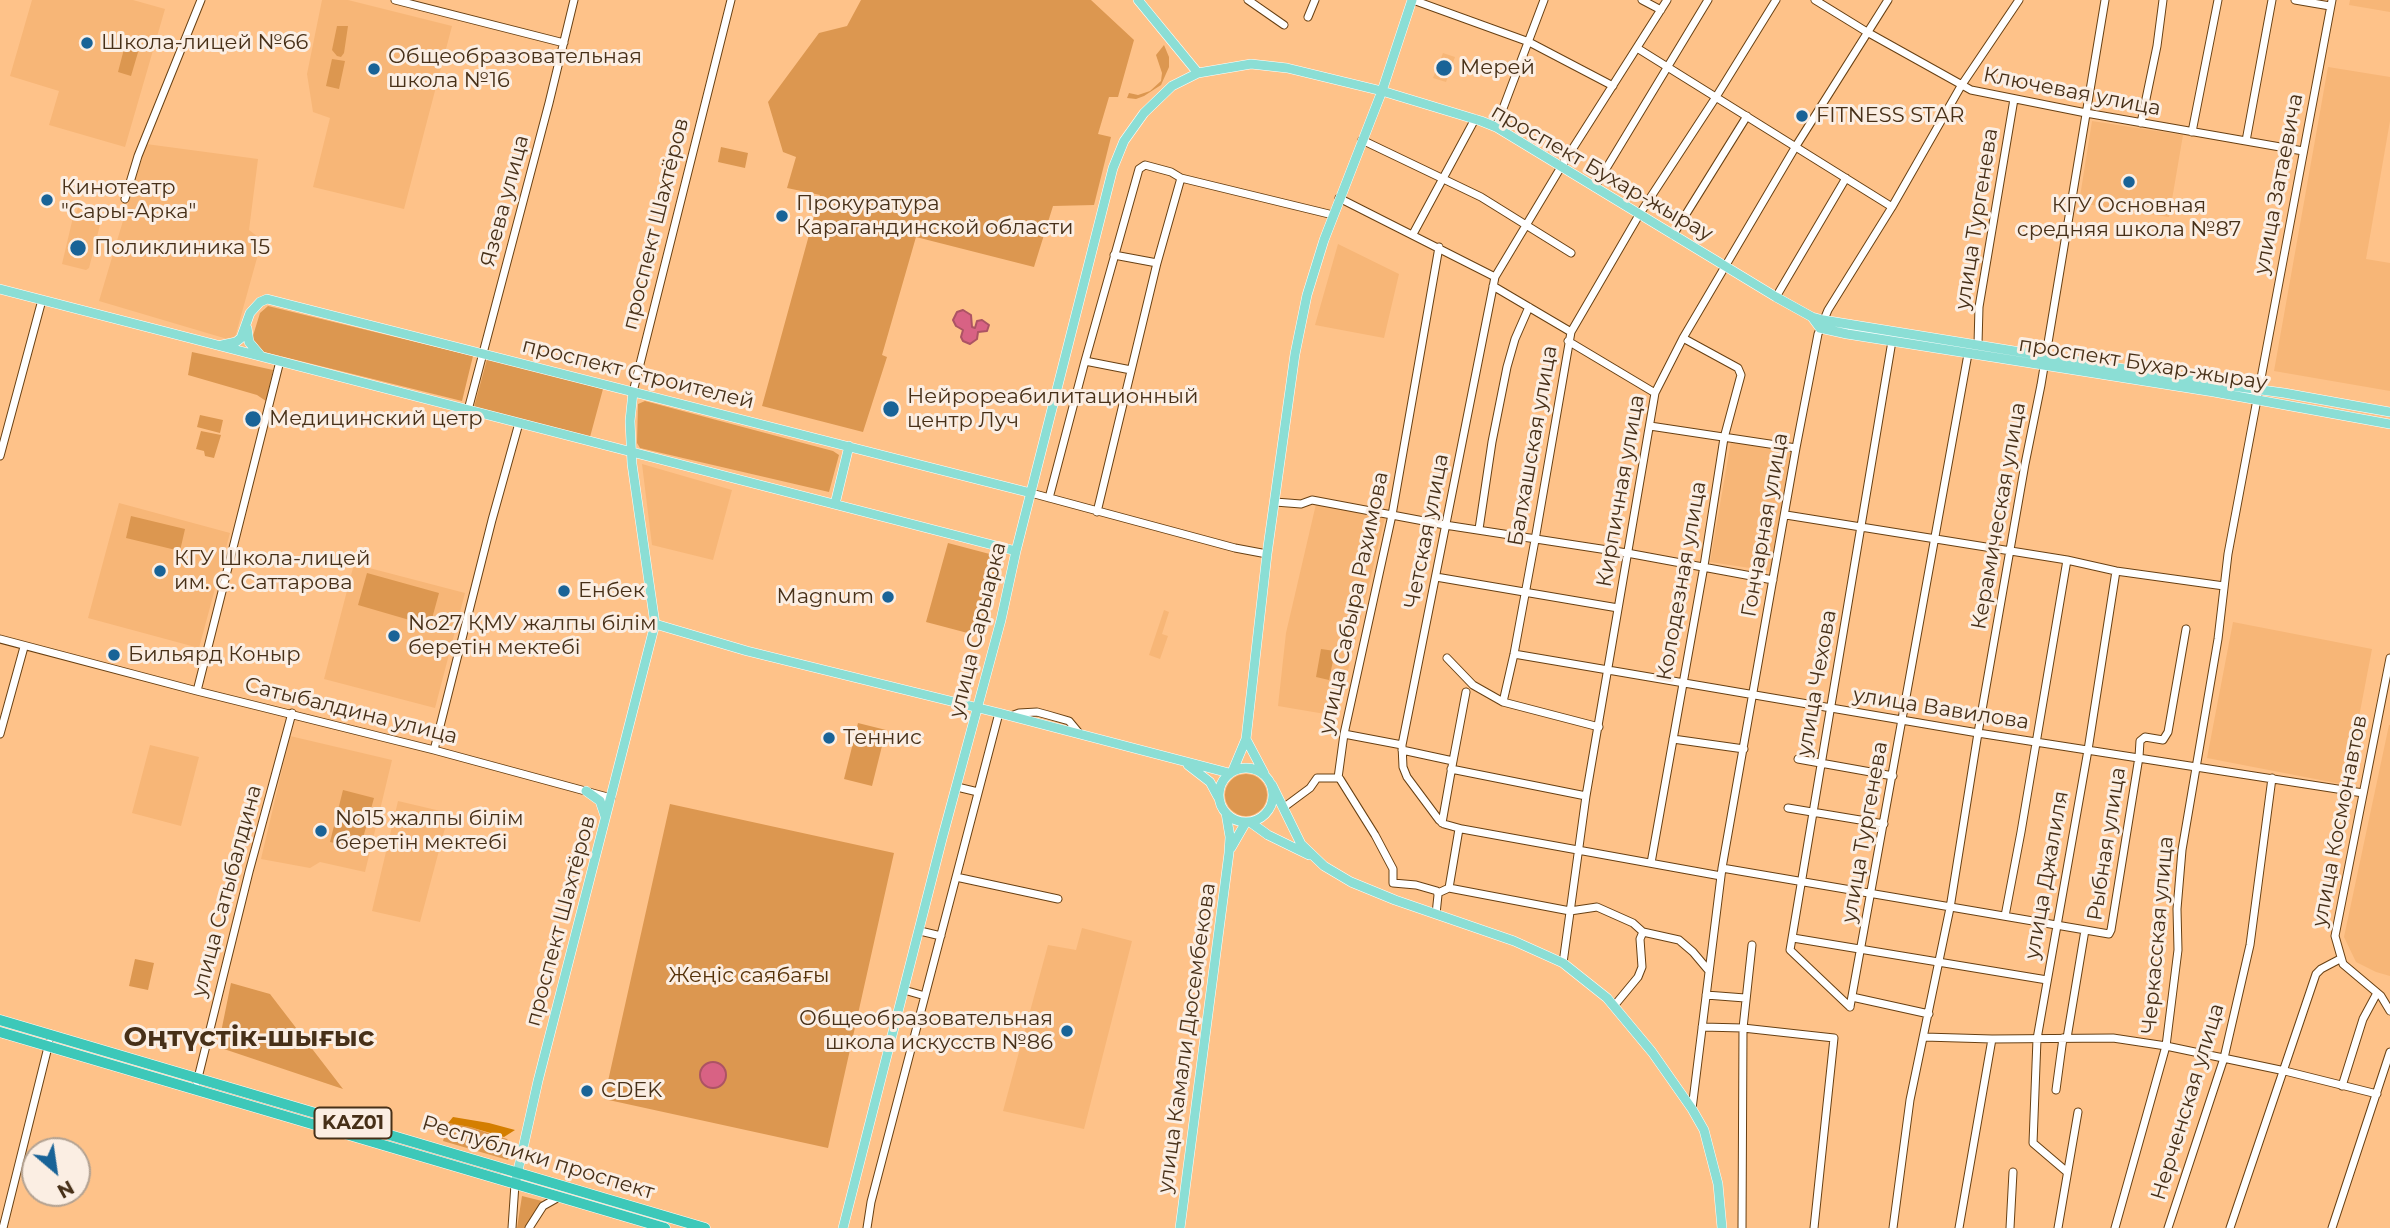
<!DOCTYPE html>
<html>
<head>
<meta charset="utf-8">
<style>
	body { margin:0 }
	#map { position:relative; width:2390px; height:1228px; overflow:hidden; background:#fec289; font-family:Montserrat,sans-serif }
	canvas { display:block }
	.north { position:absolute; left:21px; top:1137px; width:70px; height:70px; box-sizing:border-box; background:#fbeee3; border:2px solid #b3a292; border-radius:50%; rotate:151deg; font-size:19px; font-weight:700; line-height:28px; text-align:center; color:#473018 }
	.north::after { content:''; display:block; margin:auto; width:24px; height:32px; background:#196397; clip-path:polygon(50% 0,100% 100%,50% 72%,0 100%) }
</style>
</head>
<body>
<div id="map">
<canvas width="2390" height="1228"></canvas>
<div class="north">N</div>
</div>
<script>
const ctx = document.querySelector('canvas').getContext('2d');
ctx.lineJoin = 'round';
function paint(path, color) {
  ctx.fillStyle = color;
  ctx.fill(path, 'evenodd');
}
function poly(rows) {
  const path = new Path2D();
  for (const r of rows) {
    if (r.length === 3) {
      path.moveTo(r[0] + r[2], r[1]);
      path.arc(r[0], r[1], r[2], 0, 2 * Math.PI);
      continue;
    }
    path.moveTo(r[0], r[1]);
    for (let i = 2; i < r.length; i += 2) path.lineTo(r[i], r[i + 1]);
  }
  return path;
}
function strokePath(path, color, width, dash) {
  ctx.strokeStyle = color;
  ctx.lineWidth = width;
  ctx.lineCap = dash ? 'butt' : 'round';
  ctx.setLineDash(dash || []);
  ctx.stroke(path);
}
function label(font, color, halo, rows, align = 'center') {
  ctx.font = font + ' Montserrat,sans-serif';
  ctx.lineWidth = 6;
  ctx.setLineDash([]);
  ctx.textBaseline = 'middle';
  ctx.strokeStyle = halo;
  ctx.fillStyle = color;
  for (const [text, x, y, turn = 0] of rows) {
    ctx.save();
    ctx.translate(x, y);
    ctx.rotate((+turn || 0) * Math.PI / 180);
    ctx.textAlign = isNaN(turn) ? turn : align;
    if (halo) ctx.strokeText(text, 0, 0);
    ctx.fillText(text, 0, 0);
    ctx.restore();
  }
}
paint(poly([
	[32,0,133,0,165,9,125,147,49,125,59,91,10,76],
	[322,0,348,0,452,26,404,209,313,187,330,118,313,112,307,74],
	[2350,0,2390,0,2390,12,2349,5],
	[1443,53,1455,57,1446,82,1433,78],
	[2328,67,2390,77,2390,121,2366,259,2390,263,2390,391,2274,371],
	[2092,121,2183,135,2169,217,2079,203],
	[146,144,258,159,249,230,262,240,234,341,99,301],
	[78,208,96,213,96,216,102,217,89,268,86,270,62,264,74,213,76,213],
	[1338,244,1399,274,1384,338,1315,325],
	[1731,441,1791,451,1770,571,1710,562],
	[642,464,732,490,713,560,652,545],
	[119,503,230,533,199,648,88,618],
	[1316,504,1385,518,1337,716,1278,706,1286,633],
	[354,564,465,593,435,708,324,679],
	[1164,610,1169,612,1162,634,1168,636,1160,659,1149,655],
	[2233,622,2372,649,2346,785,2207,758],
	[2389,725,2390,725,2390,976,2376,972,2356,962,2344,937],
	[290,736,392,760,365,872,320,862,310,868,261,859],
	[150,745,199,757,181,826,132,813],
	[398,801,449,813,420,922,372,911],
	[1082,928,1132,941,1084,1129,1003,1111,1048,945,1076,950]
]), '#f7b677');
paint(poly([
	[861,0,1091,0,1134,40,1118,97,1109,97,1098,134,1111,137,1094,205,1053,206,1034,267,916,237,882,355,887,357,863,432,762,406,820,195,787,188,796,157,783,152,768,102,819,33,847,26],
	[337,26,348,26,344,53,341,57,337,56,332,50],
	[125,45,139,49,131,76,118,72],
	[1164,45,1169,57,1169,67,1161,85,1144,96,1136,99,1127,98,1129,93,1138,95,1150,91,1161,81,1162,73,1156,55],
	[332,59,345,61,339,89,326,86],
	[721,147,748,153,745,168,718,162],
	[268,306,473,356,462,401,264,352,255,347,252,339,260,313],
	[192,352,273,370,266,401,257,395,188,375],
	[487,359,603,389,590,437,474,407],
	[645,401,833,451,839,455,829,492,640,448,637,443,638,404],
	[200,415,223,420,220,433,197,427],
	[201,431,221,435,214,458,205,456,204,451,196,449],
	[131,516,185,529,180,551,126,538],
	[948,543,1001,557,979,636,926,622],
	[367,573,439,593,430,626,358,605],
	[1321,649,1335,651,1329,680,1316,677],
	[858,723,886,730,872,786,844,779],
	[1246,795,21],
	[343,790,374,798,360,849,330,842],
	[670,804,894,853,828,1148,604,1099],
	[135,959,154,963,148,990,129,986],
	[231,983,270,994,343,1089,218,1047],
	[204,1083,502,1172,501,1175,203,1086],
	[448,1123,470,1127,507,1139,512,1146,508,1160,443,1141],
	[522,1196,542,1201,526,1228,517,1228]
]), '#dc9750');
paint(poly([
	[453,1117,489,1123,515,1130,504,1137,470,1127,448,1123]
]), '#d47e00');
const water = poly([
	[963,310,971,315,972,327,975,328,977,321,982,320,989,325,987,331,978,332,977,339,970,344,963,341,961,337,963,330,956,326,953,320,957,312,963,310],
	[713,1075,13]
]);
paint(water, '#d86284');
strokePath(water, '#ac5364', 2);
const minor = poly([
	[395,0,564,43],
	[1248,0,1284,25],
	[1413,0,1529,42,1613,86],
	[1642,0,1661,10],
	[1667,0,1561,167,1495,277,1402,745,1403,767,1407,777,1439,820,1444,824,1462,829,1721,876],
	[1815,0,1867,32,1971,90,2086,113,2303,151],
	[2295,0,2330,6],
	[1308,17,1315,0],
	[1637,48,1892,207],
	[2141,123,2157,46,2163,0],
	[1496,127,1544,0],
	[2192,132,2218,0],
	[1362,140,1481,197,1571,253],
	[2246,141,2272,0],
	[1595,187,1708,0],
	[1339,198,1495,277],
	[125,199,138,156,201,0],
	[1413,234,1475,119],
	[1673,235,1747,116],
	[1114,255,1157,263],
	[1493,286,1571,332],
	[1776,297,1846,178],
	[1568,341,1655,393],
	[1978,344,1979,307,2014,99],
	[1085,361,1139,169,1145,165,1171,172,1181,178],
	[633,392,731,0],
	[468,410,549,103,574,0],
	[1650,426,1796,448],
	[0,456,42,300],
	[1031,493,1235,548,1267,554],
	[1049,498,1085,361,1131,370],
	[1275,502,1301,504,1312,500,1445,525,1627,553,1773,580],
	[1097,512,1157,263,1181,178,1333,215],
	[1786,515,2067,560,2116,571,2224,586],
	[1479,529,1492,442,1507,367,1515,339,1529,307],
	[1436,577,1618,608],
	[0,639,197,691,434,750,611,798],
	[1514,654,1978,733,2363,793],
	[1447,658,1473,685,1503,702,1599,727],
	[2390,658,2335,936,2343,964,2381,996,2390,1011],
	[197,691,280,361],
	[1503,702,1514,654,1535,540,1571,332,1639,215,1716,97,1776,0],
	[1011,716,1019,713,1037,712,1048,715,1069,721,1079,733],
	[0,734,24,647],
	[1344,734,1402,745],
	[1673,739,1744,749],
	[434,750,492,520,519,423],
	[1402,750,1453,761,1442,823],
	[1798,759,1893,776],
	[1453,761,1466,692],
	[1451,769,1586,796],
	[957,787,978,792],
	[1283,808,1310,788,1317,778,1338,778],
	[1788,808,1884,824],
	[1651,863,1704,566,1724,438,1741,375,1738,368,1683,338],
	[1722,868,2109,934,2111,930,2139,757,2140,741,2145,737,2163,740,2168,732,2186,629],
	[956,877,1058,899],
	[1449,888,1459,829],
	[1438,893,1449,888,1570,911,1597,907,1633,923,1643,932],
	[1436,914,1438,895,1437,891,1416,885,1393,883,1393,869,1375,835,1340,779,1338,778,1344,734,1392,515,1439,247],
	[2005,916,2021,832,2067,560],
	[920,931,941,936],
	[1793,938,2047,980],
	[1563,963,1586,796,1655,393,1683,338,1796,146,1888,0],
	[904,990,925,996],
	[1706,995,1745,998],
	[1852,997,1929,1014],
	[1614,1006,1638,977,1642,967,1640,939,1643,932,1679,940,1693,952,1709,971],
	[1850,1007,1790,950,1892,341],
	[1850,1007,1968,354],
	[1702,1027,1743,1028,1834,1038,1814,1228],
	[1924,1037,1992,1039,2113,1038,2166,1046,2285,1071,2377,1094],
	[2067,1038,2085,930],
	[197,1082,249,872,292,713],
	[2342,1086,2363,1019,2377,993],
	[2056,1090,2063,1038],
	[1692,1109,1722,868,1796,448,1818,334,1828,310,1892,207,1961,86,2019,0],
	[2067,1172,2033,1143,2037,1039,2088,750,2116,571],
	[3,1228,49,1043],
	[512,1228,515,1184],
	[529,1228,543,1206,559,1197],
	[867,1228,871,1202,999,713],
	[1742,1228,1743,1028,1752,945],
	[1893,1228,1910,1100,1950,908,1978,733,2025,464,2041,385,2105,0],
	[1959,1228,1992,1039],
	[2010,1228,2013,1172],
	[2058,1228,2078,1112],
	[2115,1228,2166,1046,2178,950,2177,909,2182,850,2218,639,2228,554,2332,0],
	[2168,1228,2224,1058,2250,945,2272,778],
	[2230,1228,2316,974,2321,969,2340,959],
	[2332,1228,2390,1052]
]);
const major = poly([
	[1138,0,1198,73],
	[0,289,1016,551],
	[1812,317,1820,328,1847,334,2214,392,2390,424],
	[247,328,249,342,260,355],
	[222,345,236,342,241,338,250,313,260,302,267,299,1031,493],
	[835,504,849,446],
	[655,624,747,651,999,713,1229,773],
	[1246,739,1264,773],
	[1188,765,1210,782,1218,797],
	[1246,795,27],
	[1233,770,1246,739,1267,554,1295,354,1307,295,1324,240,1382,91,1412,0],
	[1272,785,1301,844,1324,866,1351,882,1395,900,1514,941,1563,963,1607,998,1652,1052,1692,1109,1704,1130,1718,1184,1722,1228],
	[586,791,600,801,605,816],
	[1250,822,1268,835,1309,855],
	[1231,848,1246,822],
	[515,1184,538,1081,655,624,632,464,630,421,633,392],
	[843,1228,942,839,1001,620,1016,551,1113,168,1124,141,1144,113,1172,86,1198,73,1251,64,1287,68,1382,91,1481,121,1496,127,1776,297,1812,317,1823,320,2217,384,2284,393,2390,412],
	[1180,1228,1229,853,1230,837,1226,813]
]);
const highway = poly([
	[0,1020,705,1228],
	[0,1032,665,1228]
]);
strokePath(minor, '#684013', 9);
strokePath(major, '#fff', 10);
strokePath(highway, '#fff', 11);
strokePath(minor, '#fff', 7);
strokePath(major, '#8bded5', 9);
strokePath(highway, '#3dc8b9', 10);
for (const [x, y, r, color] of [
	[87,43,7,"#196397"],
	[1444,68,9,"#196397"],
	[374,69,7,"#196397"],
	[1802,116,7,"#196397"],
	[2129,182,7,"#196397"],
	[47,200,7,"#196397"],
	[782,216,7,"#196397"],
	[78,248,9,"#196397"],
	[891,409,9,"#196397"],
	[253,419,9,"#196397"],
	[160,571,7,"#196397"],
	[564,591,7,"#196397"],
	[888,597,7,"#196397"],
	[394,636,7,"#196397"],
	[114,655,7,"#196397"],
	[829,738,7,"#196397"],
	[321,831,7,"#196397"],
	[1067,1031,7,"#196397"],
	[587,1091,7,"#196397"]
]) {
  const dot = new Path2D();
  dot.arc(x, y, r, 0, 2 * Math.PI);
  ctx.fillStyle = color;
  ctx.fill(dot);
  strokePath(dot, '#fbeee3', 2.5);
}
for (const [x, y, w] of [
	[353,1123,77]
]) {
  const box = new Path2D();
  box.roundRect(x - w / 2, y - 15.5, w, 31, 5);
  ctx.fillStyle = '#fbeee3';
  ctx.fill(box);
  strokePath(box, '#473018', 2);
}
label('bold 19px', '#473018', null, [
	["KАZ01",353,1123]
]);
label('21px', '#473018', '#fbeee3', [
	["Школа-лицей №66",101,43],
	["Общеобразовательная",388,57],
	["школа №16",388,81],
	["Мерей",1460,68],
	["FITNESS STAR",1816,116],
	["Кинотеатр",61,188],
	["\"Сары-Арка\"",61,212],
	["Прокуратура",796,204],
	["Карагандинской области",796,228],
	["КГУ Основная",2129,206,"center"],
	["средняя школа №87",2129,230,"center"],
	["Поликлиника 15",94,248],
	["Нейрореабилитационный",907,397],
	["центр Луч",907,421],
	["Медицинский цетр",269,419],
	["КГУ Школа-лицей",174,559],
	["им. С. Саттарова",174,583],
	["Енбек",578,591],
	["Magnum",874,597,"right"],
	["No27 ҚМУ жалпы білім",408,624],
	["беретін мектебі",408,648],
	["Бильярд Коныр",128,655],
	["Теннис",843,738],
	["No15 жалпы білім",335,819],
	["беретін мектебі",335,843],
	["Общеобразовательная",1053,1019,"right"],
	["школа искусств №86",1053,1043,"right"],
	["CDEK",601,1091]
], 'left');
label('21px', '#473018', '#fbeee3', [
	["Ключевая улица",2072,92,11],
	["проспект Бухар-жырау",1602,173,30],
	["улица Затаевича",2279,184,-79],
	["Язева улица",505,201,-75],
	["улица Тургенева",1977,219,-81],
	["проспект Шахтёров",656,224,-76],
	["проспект Бухар-жырау",2143,364,9],
	["проспект Строителей",638,374,14],
	["Балхашская улица",1533,446,-80],
	["Кирпичная улица",1621,491,-80],
	["Керамическая улица",1999,516,-80],
	["Гончарная улица",1765,525,-80],
	["Четская улица",1427,531,-79],
	["Колодезная улица",1682,581,-80],
	["улица Сабыра Рахимова",1354,603,-78],
	["улица Сарыарка",978,630,-76],
	["улица Чехова",1817,683,-80],
	["улица Вавилова",1941,709,9],
	["Сатыбалдина улица",351,711,14],
	["улица Космонавтов",2340,821,-79],
	["улица Тургенева",1865,832,-80],
	["Рыбная улица",2107,844,-81],
	["улица Джалиля",2047,875,-80],
	["улица Сатыбалдина",227,891,-75],
	["проспект Шахтёров",561,921,-75],
	["Черкасская улица",2158,935,-85],
	["улица Камали Дюсембекова",1187,1038,-82],
	["Нерченская улица",2188,1102,-73],
	["Республики проспект",538,1158,17]
]);
label('21px', '#553209', '#fbeee3', [
	["Жеңіс саябағы",749,976]
]);
label('bold 28px', '#473018', '#fbeee3', [
	["Оңтүстік-шығыс",249,1038]
]);
</script>
</body>
</html>
